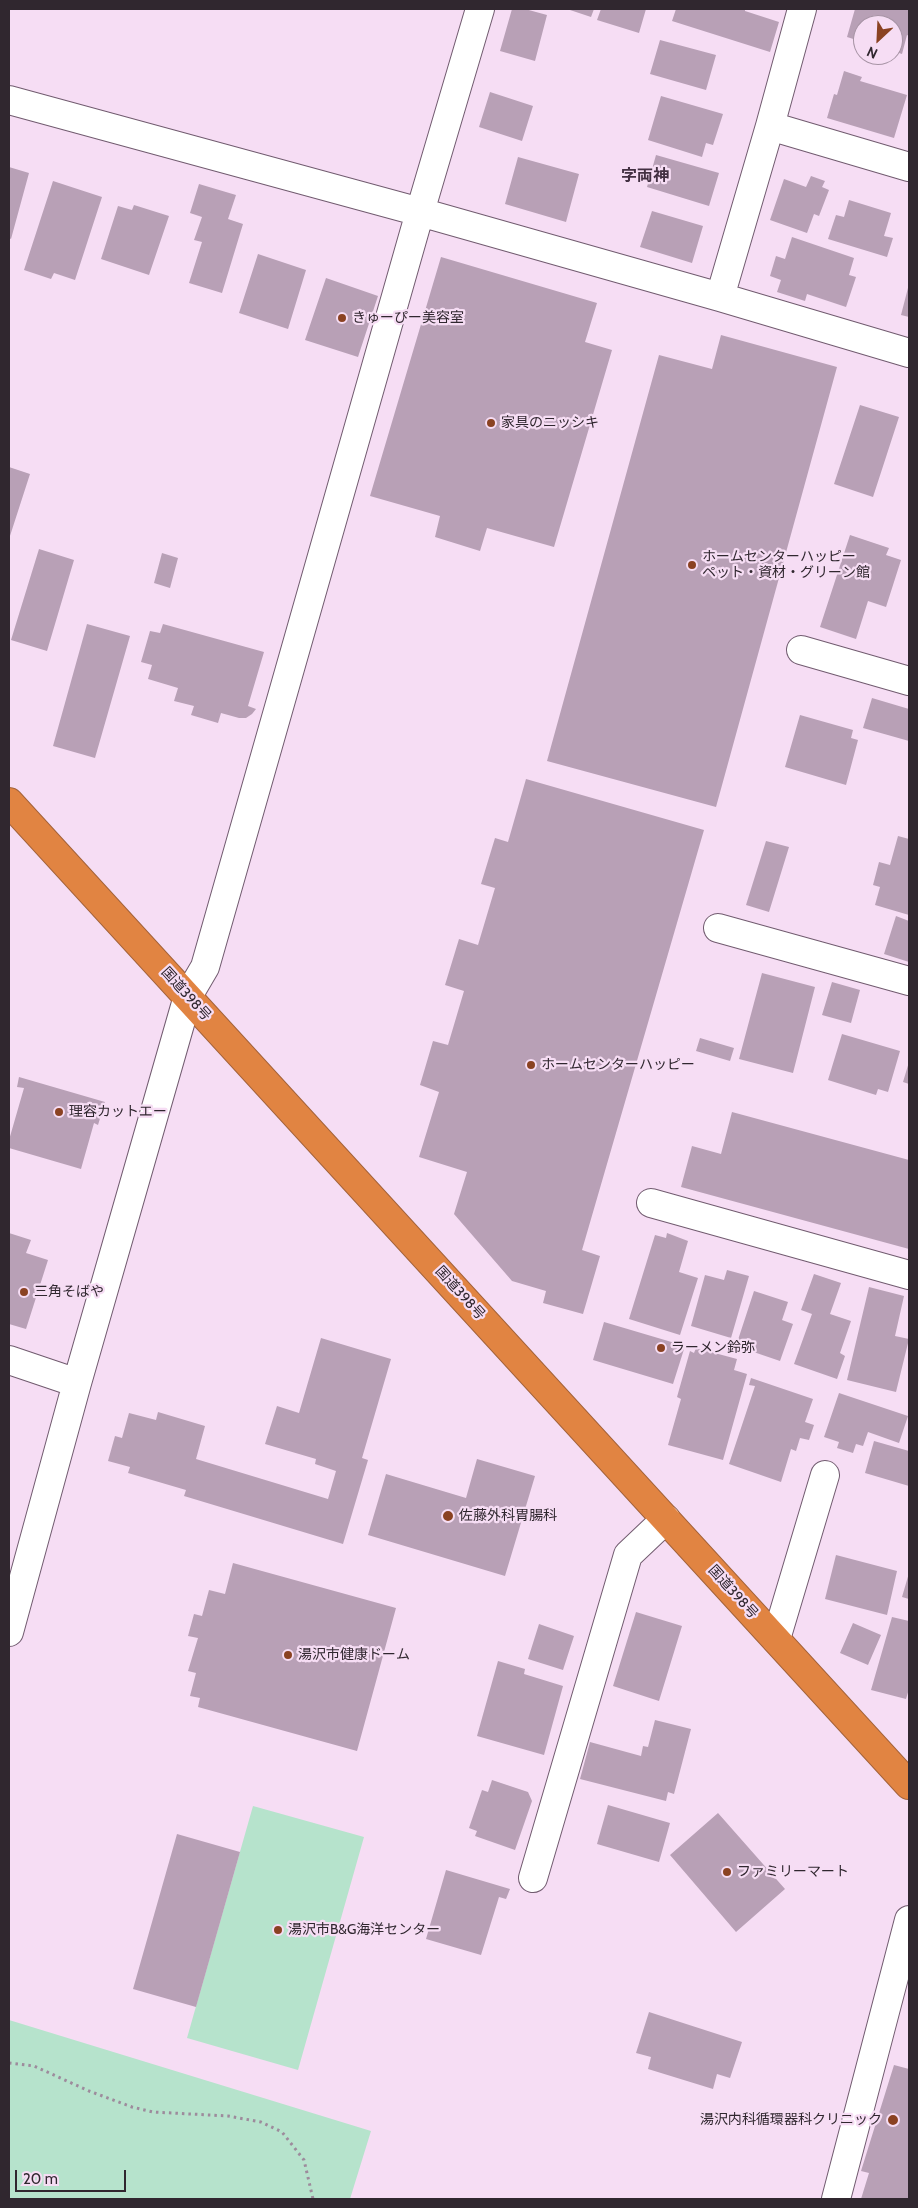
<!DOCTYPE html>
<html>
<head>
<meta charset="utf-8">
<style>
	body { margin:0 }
	#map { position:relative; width:918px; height:2208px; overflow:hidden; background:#f6ddf4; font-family:Cabin,sans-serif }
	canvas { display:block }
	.frame { position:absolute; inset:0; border:10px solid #30272f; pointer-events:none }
	.north { position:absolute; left:853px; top:15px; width:50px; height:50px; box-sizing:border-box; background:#f6ddf4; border:1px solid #a794a5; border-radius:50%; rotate:205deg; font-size:14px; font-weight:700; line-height:20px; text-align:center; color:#30272f }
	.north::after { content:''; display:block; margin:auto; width:18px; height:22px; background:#8a4222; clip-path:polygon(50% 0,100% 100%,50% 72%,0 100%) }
	.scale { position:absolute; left:15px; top:2170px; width:111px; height:22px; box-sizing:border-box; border:2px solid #30272f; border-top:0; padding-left:6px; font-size:15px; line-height:18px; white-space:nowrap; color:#30272f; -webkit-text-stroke:4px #f6ddf4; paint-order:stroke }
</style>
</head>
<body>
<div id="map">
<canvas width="918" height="2208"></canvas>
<div class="frame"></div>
<div class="north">N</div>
<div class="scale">20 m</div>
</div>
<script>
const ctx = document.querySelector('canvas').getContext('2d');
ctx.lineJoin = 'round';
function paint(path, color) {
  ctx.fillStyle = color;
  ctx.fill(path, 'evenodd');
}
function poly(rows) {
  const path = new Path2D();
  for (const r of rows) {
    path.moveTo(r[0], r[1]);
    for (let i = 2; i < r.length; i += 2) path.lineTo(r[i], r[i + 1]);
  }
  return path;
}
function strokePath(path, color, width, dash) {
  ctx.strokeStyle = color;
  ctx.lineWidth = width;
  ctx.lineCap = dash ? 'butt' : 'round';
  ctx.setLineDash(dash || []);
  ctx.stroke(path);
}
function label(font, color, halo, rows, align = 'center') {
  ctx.font = font + ' Cabin,"Noto Sans JP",sans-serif';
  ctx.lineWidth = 4.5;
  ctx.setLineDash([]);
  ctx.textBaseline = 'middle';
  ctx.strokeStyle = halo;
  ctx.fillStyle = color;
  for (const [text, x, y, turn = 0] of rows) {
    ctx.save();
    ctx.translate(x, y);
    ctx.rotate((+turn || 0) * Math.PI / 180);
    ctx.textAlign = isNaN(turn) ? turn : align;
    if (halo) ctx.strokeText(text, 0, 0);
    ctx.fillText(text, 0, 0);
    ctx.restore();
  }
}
paint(poly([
	[253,1806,364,1837,298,2070,187,2038],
	[9,2020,371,2131,350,2199,9,2199]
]), '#b6e3cc');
paint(poly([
	[512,9,525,9,547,15,535,61,500,51],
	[567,9,594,9,591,17],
	[601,9,646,9,639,33,597,20],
	[676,9,745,9,745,11,779,22,770,52,672,21],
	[855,9,909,9,909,36,907,35,902,54,893,51,893,25,863,25,863,42,847,37],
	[660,40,716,55,706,90,650,74],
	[844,71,862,77,860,81,907,95,894,138,827,118,834,94,837,95],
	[490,92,533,106,522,141,479,127],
	[661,96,723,114,713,145,706,143,702,157,648,140],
	[656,155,719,173,709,206,647,187],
	[518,157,579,174,566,222,505,204],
	[9,167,29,173,11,239,9,238],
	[811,176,825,181,822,187,829,190,819,216,814,214,807,233,770,220,784,179,806,187],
	[53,181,102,197,75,280,54,273,51,279,24,270],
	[199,184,236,195,228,219,243,224,222,293,189,283,202,242,194,240,202,217,190,213],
	[849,200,891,213,884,236,893,238,887,257,828,239,836,215,844,217],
	[134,205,169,216,149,275,101,259,118,206,132,210],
	[652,211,703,226,692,263,640,247],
	[792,237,854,258,849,275,856,277,846,307,807,294,805,301,777,292,781,280,770,276,776,256,785,259],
	[258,254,306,270,288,329,239,313],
	[441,257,597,303,585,342,612,350,554,547,487,528,480,551,435,537,440,516,370,496],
	[326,278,378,296,358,357,305,340],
	[909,284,909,317,901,315],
	[721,335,837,367,716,807,547,761,659,355,712,369],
	[860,405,899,417,873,497,834,484],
	[9,467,30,474,9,539],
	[850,535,889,548,886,555,901,560,886,607,868,601,856,639,820,627],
	[39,549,74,560,47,651,11,640],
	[162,553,178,558,170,588,154,583],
	[87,624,130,636,95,758,53,746],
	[163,624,264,652,248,706,256,709,252,714,246,718,239,718,221,713,218,723,191,715,194,706,174,701,178,688,148,679,152,665,141,662,150,631,160,633],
	[872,698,909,709,909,741,863,728],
	[800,715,853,730,851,738,858,740,846,785,785,767],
	[526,779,704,830,582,1250,600,1256,583,1314,543,1303,546,1291,512,1281,454,1214,467,1172,419,1157,439,1092,420,1085,433,1041,448,1045,464,991,445,985,459,939,478,945,495,888,481,884,495,838,508,842],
	[898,836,909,839,909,915,875,905,880,887,873,885,879,862,890,865],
	[766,841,789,847,769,912,746,905],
	[896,916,909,921,909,962,884,954],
	[762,973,815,987,793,1073,739,1059],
	[832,982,860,990,851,1023,822,1015],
	[842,1034,900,1051,888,1092,878,1089,876,1095,828,1080],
	[700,1038,734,1048,730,1061,696,1051],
	[909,1062,909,1084,903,1082],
	[19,1077,105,1102,98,1125,94,1123,81,1169,9,1148,9,1140,24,1088,17,1087],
	[732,1112,909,1160,909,1249,681,1187,692,1146,721,1154],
	[9,1233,31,1240,26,1253,48,1260,26,1329,9,1324],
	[667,1233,688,1241,679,1272,698,1278,680,1335,629,1319,655,1235,666,1238],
	[727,1270,749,1276,731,1338,691,1326,705,1275,724,1280],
	[814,1274,841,1283,830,1314,851,1321,840,1353,845,1356,837,1379,794,1364,812,1314,801,1310],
	[869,1287,904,1296,895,1336,909,1339,896,1392,847,1380],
	[754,1291,788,1302,782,1320,793,1324,780,1361,736,1346],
	[604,1322,685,1346,673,1384,593,1360],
	[321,1338,391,1359,362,1458,368,1460,343,1544,184,1496,186,1490,128,1473,130,1467,108,1461,115,1436,122,1438,129,1413,156,1420,158,1412,205,1426,196,1459,328,1499,336,1471,315,1464,316,1459,265,1444,277,1406,299,1413],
	[696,1348,737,1359,734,1370,747,1374,723,1460,668,1445,681,1399,677,1397,690,1351,694,1353],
	[751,1378,813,1399,805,1422,814,1425,809,1440,800,1438,796,1451,791,1449,781,1482,729,1464,755,1386,749,1385],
	[839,1393,908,1416,899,1443,868,1432,863,1446,856,1444,853,1453,837,1448,839,1442,824,1437],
	[874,1441,909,1451,909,1486,865,1473],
	[477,1459,535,1476,505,1576,368,1535,386,1474,466,1498],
	[836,1555,897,1571,887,1615,825,1599],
	[233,1563,396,1608,357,1751,198,1707,200,1698,190,1696,196,1673,188,1671,198,1638,188,1636,194,1614,202,1616,209,1590,225,1594],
	[909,1573,909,1599,902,1597],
	[636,1612,682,1626,659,1701,613,1686],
	[892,1617,909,1621,909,1689,906,1699,871,1690],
	[853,1623,881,1635,868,1665,840,1653],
	[539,1624,574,1636,563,1670,528,1659],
	[498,1661,525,1669,524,1674,563,1686,544,1755,477,1736],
	[655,1720,691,1729,674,1794,668,1792,666,1801,580,1779,590,1742,641,1756,643,1746,648,1747],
	[492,1780,528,1792,532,1801,515,1850,475,1836,477,1831,469,1828,482,1790,488,1792],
	[608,1805,670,1823,659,1862,597,1844],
	[718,1813,785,1889,736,1932,670,1855],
	[177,1834,240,1852,196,2007,133,1989],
	[446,1870,510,1889,506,1899,499,1897,481,1955,426,1939],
	[649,2012,742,2042,730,2078,717,2074,713,2089,648,2069,651,2057,636,2053],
	[894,2065,909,2069,909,2199,861,2199,869,2173,861,2171]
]), '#b8a0b6');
const street = poly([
	[9,100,420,212,720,297,909,353],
	[770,126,909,167],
	[720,297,770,126,802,9],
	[801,650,909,681],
	[718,928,909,981],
	[651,1203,909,1275],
	[9,1360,77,1383],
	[9,1632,77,1383,188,996,205,967,420,212,480,9],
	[776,1639,825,1475],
	[533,1878,628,1555,666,1519],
	[836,2199,909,1920]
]);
const highway = poly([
	[9,802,909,1785]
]);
strokePath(street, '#715b6f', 30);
strokePath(highway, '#a3633b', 30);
strokePath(poly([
	[9,2063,34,2066,89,2091,132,2107,153,2112,228,2116,261,2122,282,2132,304,2160,313,2199]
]), '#9d8b9c', 3, [2.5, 4]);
strokePath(street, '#fff', 28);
strokePath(highway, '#e18442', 28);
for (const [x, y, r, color] of [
	[342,318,5,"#8a4222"],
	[491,423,5,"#8a4222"],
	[692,565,5,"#8a4222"],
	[531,1065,5,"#8a4222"],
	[59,1112,5,"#8a4222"],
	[24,1292,5,"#8a4222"],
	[661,1348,5,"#8a4222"],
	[448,1516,6,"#8a4222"],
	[288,1655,5,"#8a4222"],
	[727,1872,5,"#8a4222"],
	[278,1930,5,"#8a4222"],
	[893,2120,6,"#8a4222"]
]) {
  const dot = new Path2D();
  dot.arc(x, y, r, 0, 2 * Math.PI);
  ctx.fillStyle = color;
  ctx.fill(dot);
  strokePath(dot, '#f6ddf4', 2);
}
label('14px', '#30272f', '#f6ddf4', [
	["きゅーぴー美容室",352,318],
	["家具のニッシキ",501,423],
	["ホームセンターハッピー",702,557],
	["ペット・資材・グリーン館",702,573],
	["ホームセンターハッピー",541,1065],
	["理容カットエー",69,1112],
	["三角そばや",34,1292],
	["ラーメン鈴弥",671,1348],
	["佐藤外科胃腸科",459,1516],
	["湯沢市健康ドーム",298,1655],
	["ファミリーマート",737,1872],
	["湯沢市B&G海洋センター",288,1930],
	["湯沢内科循環器科クリニック",882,2120,"right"]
], 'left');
label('14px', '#30272f', '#f6ddf4', [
	["国道398号",186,994,48],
	["国道398号",460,1293,48],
	["国道398号",733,1592,48]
]);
label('bold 16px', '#433042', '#f6ddf4', [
	["字両神",645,176]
]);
</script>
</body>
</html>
